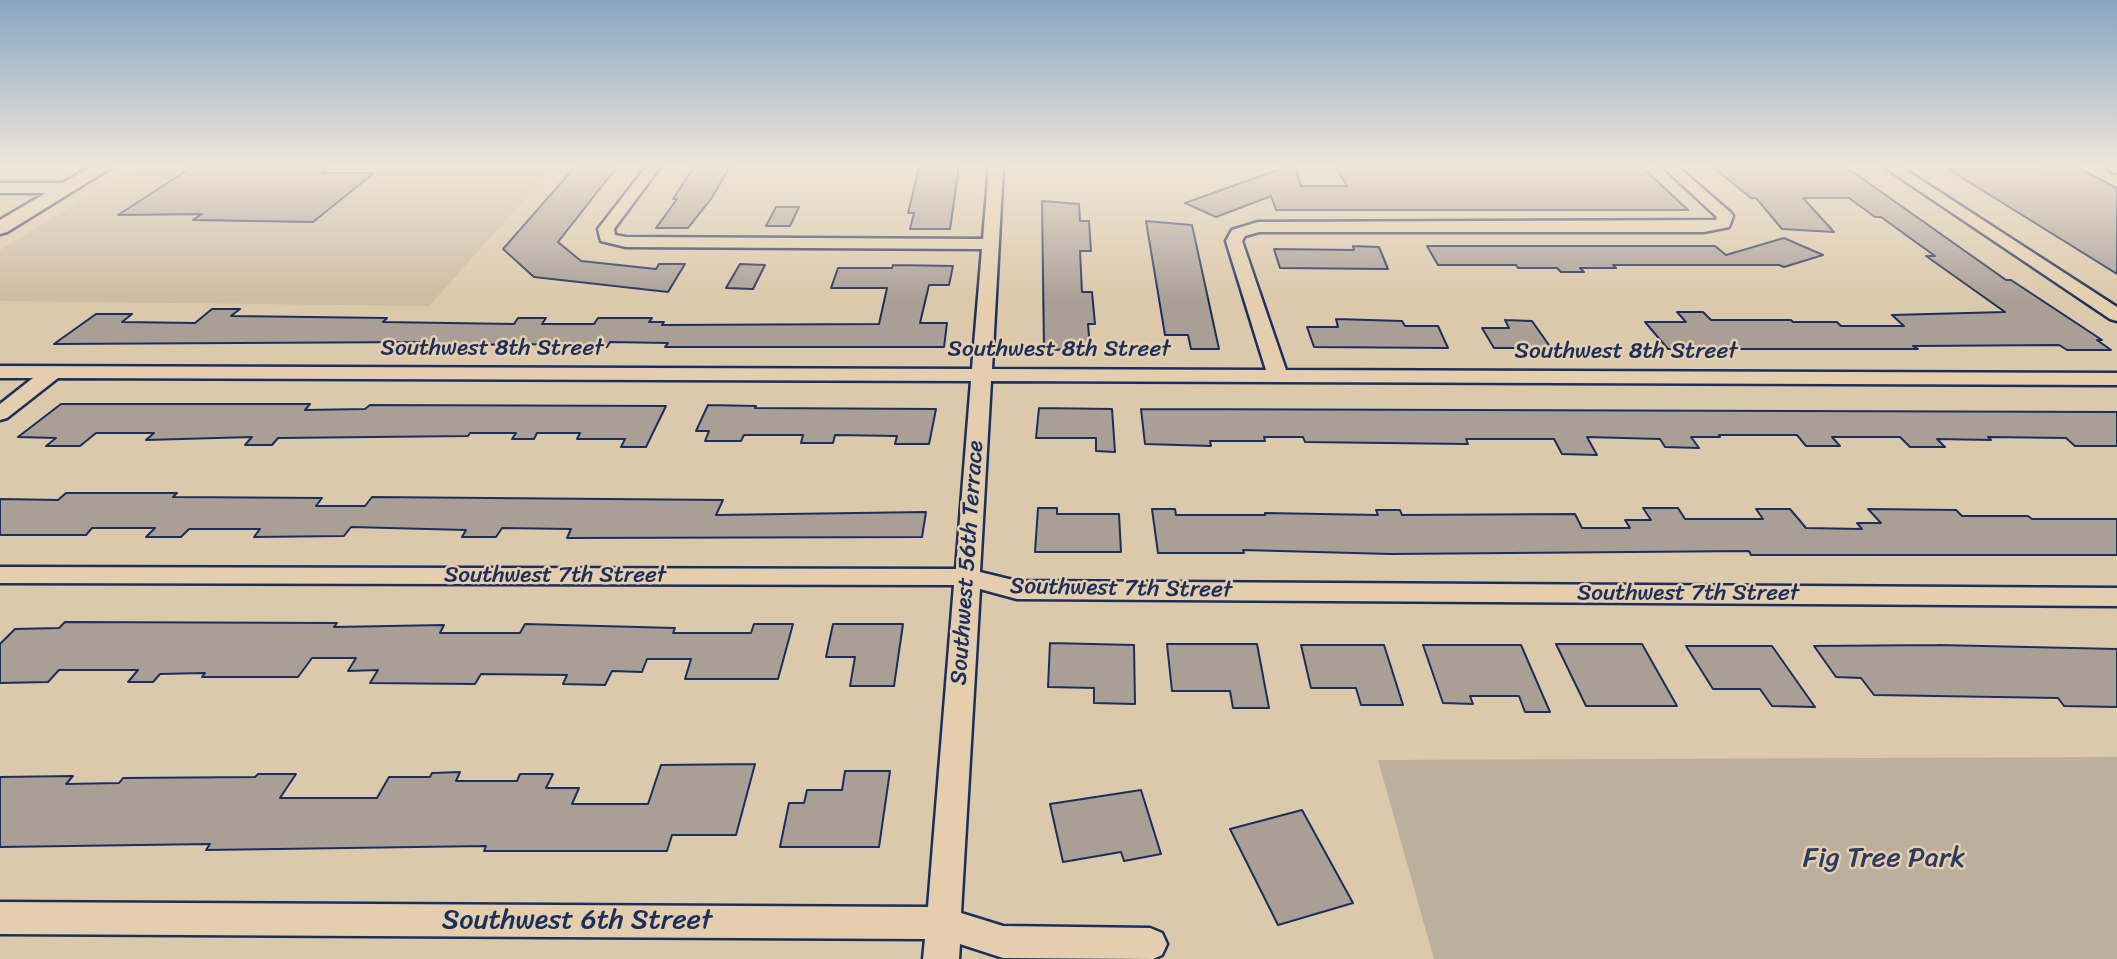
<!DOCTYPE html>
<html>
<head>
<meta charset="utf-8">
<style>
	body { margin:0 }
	canvas { display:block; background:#dcc8aa }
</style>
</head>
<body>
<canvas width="2117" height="959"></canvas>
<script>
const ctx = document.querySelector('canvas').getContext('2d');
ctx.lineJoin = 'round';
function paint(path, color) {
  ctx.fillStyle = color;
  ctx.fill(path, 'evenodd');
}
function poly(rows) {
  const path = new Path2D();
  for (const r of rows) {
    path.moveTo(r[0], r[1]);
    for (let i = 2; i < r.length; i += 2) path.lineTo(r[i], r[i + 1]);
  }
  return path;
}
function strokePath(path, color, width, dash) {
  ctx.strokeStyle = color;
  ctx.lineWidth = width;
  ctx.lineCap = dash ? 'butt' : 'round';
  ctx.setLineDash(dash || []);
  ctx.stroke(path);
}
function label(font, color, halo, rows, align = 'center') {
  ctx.font = font + ' Sriracha,sans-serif';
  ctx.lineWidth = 5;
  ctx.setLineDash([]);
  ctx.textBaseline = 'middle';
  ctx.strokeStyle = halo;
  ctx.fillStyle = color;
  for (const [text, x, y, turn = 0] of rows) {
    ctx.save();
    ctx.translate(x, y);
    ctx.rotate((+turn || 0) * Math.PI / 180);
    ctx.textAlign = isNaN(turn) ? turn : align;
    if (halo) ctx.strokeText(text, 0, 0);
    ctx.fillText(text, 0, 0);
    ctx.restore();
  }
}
paint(poly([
	[137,167,554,167,429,306,0,301,0,250]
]), '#cdbca4');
paint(poly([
	[2117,757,2117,959,1434,959,1378,760]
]), '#bcaf9d');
const building = poly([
	[192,167,328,167,321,173,374,173,313,222,193,220,202,214,118,215,192,167],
	[575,167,617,167,558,242,581,261,656,269,659,264,685,264,668,292,534,277,503,249,575,167],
	[694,167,730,167,711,199,688,228,656,228,677,199,673,199,694,167],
	[919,167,959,167,950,229,910,229,914,213,908,213,919,167],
	[1286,167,1295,167,1301,186,1347,186,1336,167,1642,167,1688,210,1276,210,1271,196,1216,217,1185,203,1286,167],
	[1713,167,1846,167,2006,280,2011,280,2102,340,2097,340,2111,350,2067,350,2059,345,1913,346,1918,349,1668,349,1645,322,1686,322,1677,312,1703,312,1711,320,1791,320,1793,322,1837,322,1841,326,1904,326,1892,315,2005,312,1926,256,1935,256,1881,217,1875,217,1849,198,1803,198,1834,232,1782,229,1756,198,1751,198,1713,167],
	[2039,167,2076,167,2117,188,2117,274,1948,169,2042,169,2039,167],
	[1042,201,1079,204,1080,221,1089,221,1091,251,1080,251,1082,292,1092,292,1095,324,1088,324,1090,349,1044,350,1042,201],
	[776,207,799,207,790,226,766,226,776,207],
	[1146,221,1192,225,1219,349,1191,349,1188,335,1165,335,1146,221],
	[1784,238,1823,255,1784,267,1779,265,1613,265,1616,268,1580,268,1584,272,1561,272,1557,268,1518,268,1516,265,1438,265,1427,246,1715,246,1726,255,1784,238],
	[1353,246,1379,247,1388,269,1280,268,1274,249,1354,250,1353,246],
	[740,264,765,265,753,289,726,288,740,264],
	[893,265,953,266,949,285,929,285,920,323,947,323,944,347,665,347,668,343,610,342,607,347,577,347,579,344,419,345,421,342,54,344,96,314,132,314,122,322,195,323,212,309,240,309,231,316,387,318,383,322,514,324,518,318,546,318,542,324,594,324,598,318,652,318,649,322,664,322,662,325,879,324,887,288,831,288,838,268,892,268,893,265],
	[1336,319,1402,321,1405,326,1438,326,1448,348,1314,347,1307,327,1338,327,1336,319],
	[1505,320,1532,321,1551,348,1494,348,1482,328,1509,328,1505,320],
	[61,404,310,404,305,410,365,409,370,405,666,406,646,447,621,447,625,439,577,439,580,433,537,433,534,439,512,439,516,433,470,433,468,436,278,438,272,445,245,445,252,437,146,440,154,433,96,433,80,446,46,446,56,438,18,437,61,404],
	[708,405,756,406,755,408,936,409,929,444,895,444,897,436,835,435,833,443,801,443,803,435,744,435,741,441,705,441,709,431,696,431,708,405],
	[1039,408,1112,409,1115,452,1096,451,1096,438,1036,438,1039,408],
	[1141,409,2117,412,2117,446,2075,446,2066,438,1988,437,1991,440,1937,439,1945,447,1910,447,1900,437,1832,437,1840,446,1806,446,1797,435,1719,435,1720,437,1691,437,1699,448,1665,447,1660,439,1587,437,1597,455,1562,454,1554,439,1466,439,1468,444,1305,442,1303,437,1264,437,1265,441,1210,441,1211,446,1145,444,1141,409],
	[66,493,177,493,173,497,322,498,316,506,365,506,372,497,723,500,716,515,926,512,922,537,567,538,571,529,502,528,496,537,462,537,466,530,351,527,344,536,254,537,260,529,189,529,181,537,146,537,155,528,92,528,86,535,0,535,0,499,58,500,66,493],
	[1038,508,1057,508,1057,514,1119,514,1121,552,1035,552,1038,508],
	[1643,508,1678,508,1685,519,1763,519,1756,509,1790,509,1806,528,1862,529,1857,523,1881,523,1868,509,1956,510,1962,516,2028,516,2032,519,2117,519,2117,555,1751,555,1749,551,1391,554,1243,550,1244,553,1158,553,1152,509,1175,509,1176,515,1265,515,1265,513,1378,515,1376,510,1400,510,1402,515,1575,514,1582,528,1630,528,1625,520,1651,520,1643,508],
	[65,622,337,623,334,627,444,625,440,633,520,633,525,624,675,628,673,633,751,633,754,624,793,624,778,679,685,679,691,659,647,659,642,672,612,671,605,685,563,684,567,675,481,674,475,684,370,683,378,670,348,671,356,658,312,658,298,677,202,677,205,673,160,674,153,682,128,682,138,670,59,670,48,682,0,683,0,644,15,629,59,628,65,622],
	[833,624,903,624,894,686,850,686,855,657,826,657,833,624],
	[1050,643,1134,645,1135,704,1094,703,1094,688,1048,687,1050,643],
	[1167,644,1257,644,1269,708,1233,708,1230,691,1172,691,1167,644],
	[1556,644,1642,644,1677,706,1586,706,1556,644],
	[1301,645,1384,645,1403,705,1361,705,1356,688,1311,688,1301,645],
	[1423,645,1521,645,1550,712,1525,712,1519,696,1470,696,1473,704,1443,703,1423,645],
	[1938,645,2117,649,2117,707,2064,706,2058,698,1874,695,1861,678,1836,677,1814,646,1938,645],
	[1686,646,1772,646,1815,707,1772,706,1760,689,1713,689,1686,646],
	[755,764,736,835,672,835,667,851,484,851,486,846,206,850,210,844,0,847,0,777,73,776,66,784,119,783,123,778,255,777,258,774,296,774,280,798,377,798,389,777,430,777,432,773,460,772,456,781,517,781,520,774,553,774,546,788,579,788,572,804,648,804,661,765,755,764],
	[845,771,890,771,879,847,780,847,789,803,804,803,807,790,842,790,845,771],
	[1141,790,1161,854,1124,861,1121,852,1063,862,1050,804,1141,790],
	[1302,810,1353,903,1278,925,1230,829,1302,810]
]);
paint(building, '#aa9f95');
strokePath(building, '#1b2f5e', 2);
const minor = poly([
	[646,167,660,167,614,229,615,235,626,237,983,239,989,167,1003,167,992,369,1266,370,1226,241,1232,230,1258,222,1716,220,1717,217,1663,167,1678,167,1731,213,1733,216,1729,227,1704,232,1259,232,1245,236,1242,241,1286,370,2117,373,2117,385,991,381,980,572,1017,581,2117,588,2117,606,1017,599,980,589,961,913,1003,926,1150,928,1162,933,1167,944,1162,955,1153,959,1003,958,960,944,959,959,923,959,925,939,0,934,0,902,928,907,954,585,0,583,0,567,956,569,971,381,58,378,7,418,0,420,0,404,33,378,0,378,0,366,972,369,982,249,626,247,601,241,598,229,646,167],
	[1884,167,1901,167,2117,307,2117,321,2110,319,1884,167],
	[2107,167,2117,167,2117,173,2112,172,2107,167],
	[0,183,68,183,76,188,68,193,0,193,0,183]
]);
const tertiary = poly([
	[90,167,112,167,7,232,0,234,0,220,90,167]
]);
strokePath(minor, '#1b2f5e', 5);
strokePath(tertiary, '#1b2f5e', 5);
paint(minor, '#e4cead');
paint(tertiary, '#e4cead');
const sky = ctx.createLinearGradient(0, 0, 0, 301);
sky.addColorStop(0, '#88a6c4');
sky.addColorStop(0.55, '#efe6d9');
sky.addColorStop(1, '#efe6d900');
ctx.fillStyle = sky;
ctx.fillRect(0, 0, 2117, 301);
label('23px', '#1b2f5e', '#e4cead', [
	["Southwest 8th Street",492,349],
	["Southwest 8th Street",1059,350],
	["Southwest 8th Street",1626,352],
	["Southwest 56th Terrace",968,563,-86],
	["Southwest 7th Street",555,576],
	["Southwest 7th Street",1121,589,1],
	["Southwest 7th Street",1688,594]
]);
label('28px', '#2b3c64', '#e4cead', [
	["Fig Tree Park",1884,859]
]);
label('28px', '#1b2f5e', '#e4cead', [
	["Southwest 6th Street",577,921]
]);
</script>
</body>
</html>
